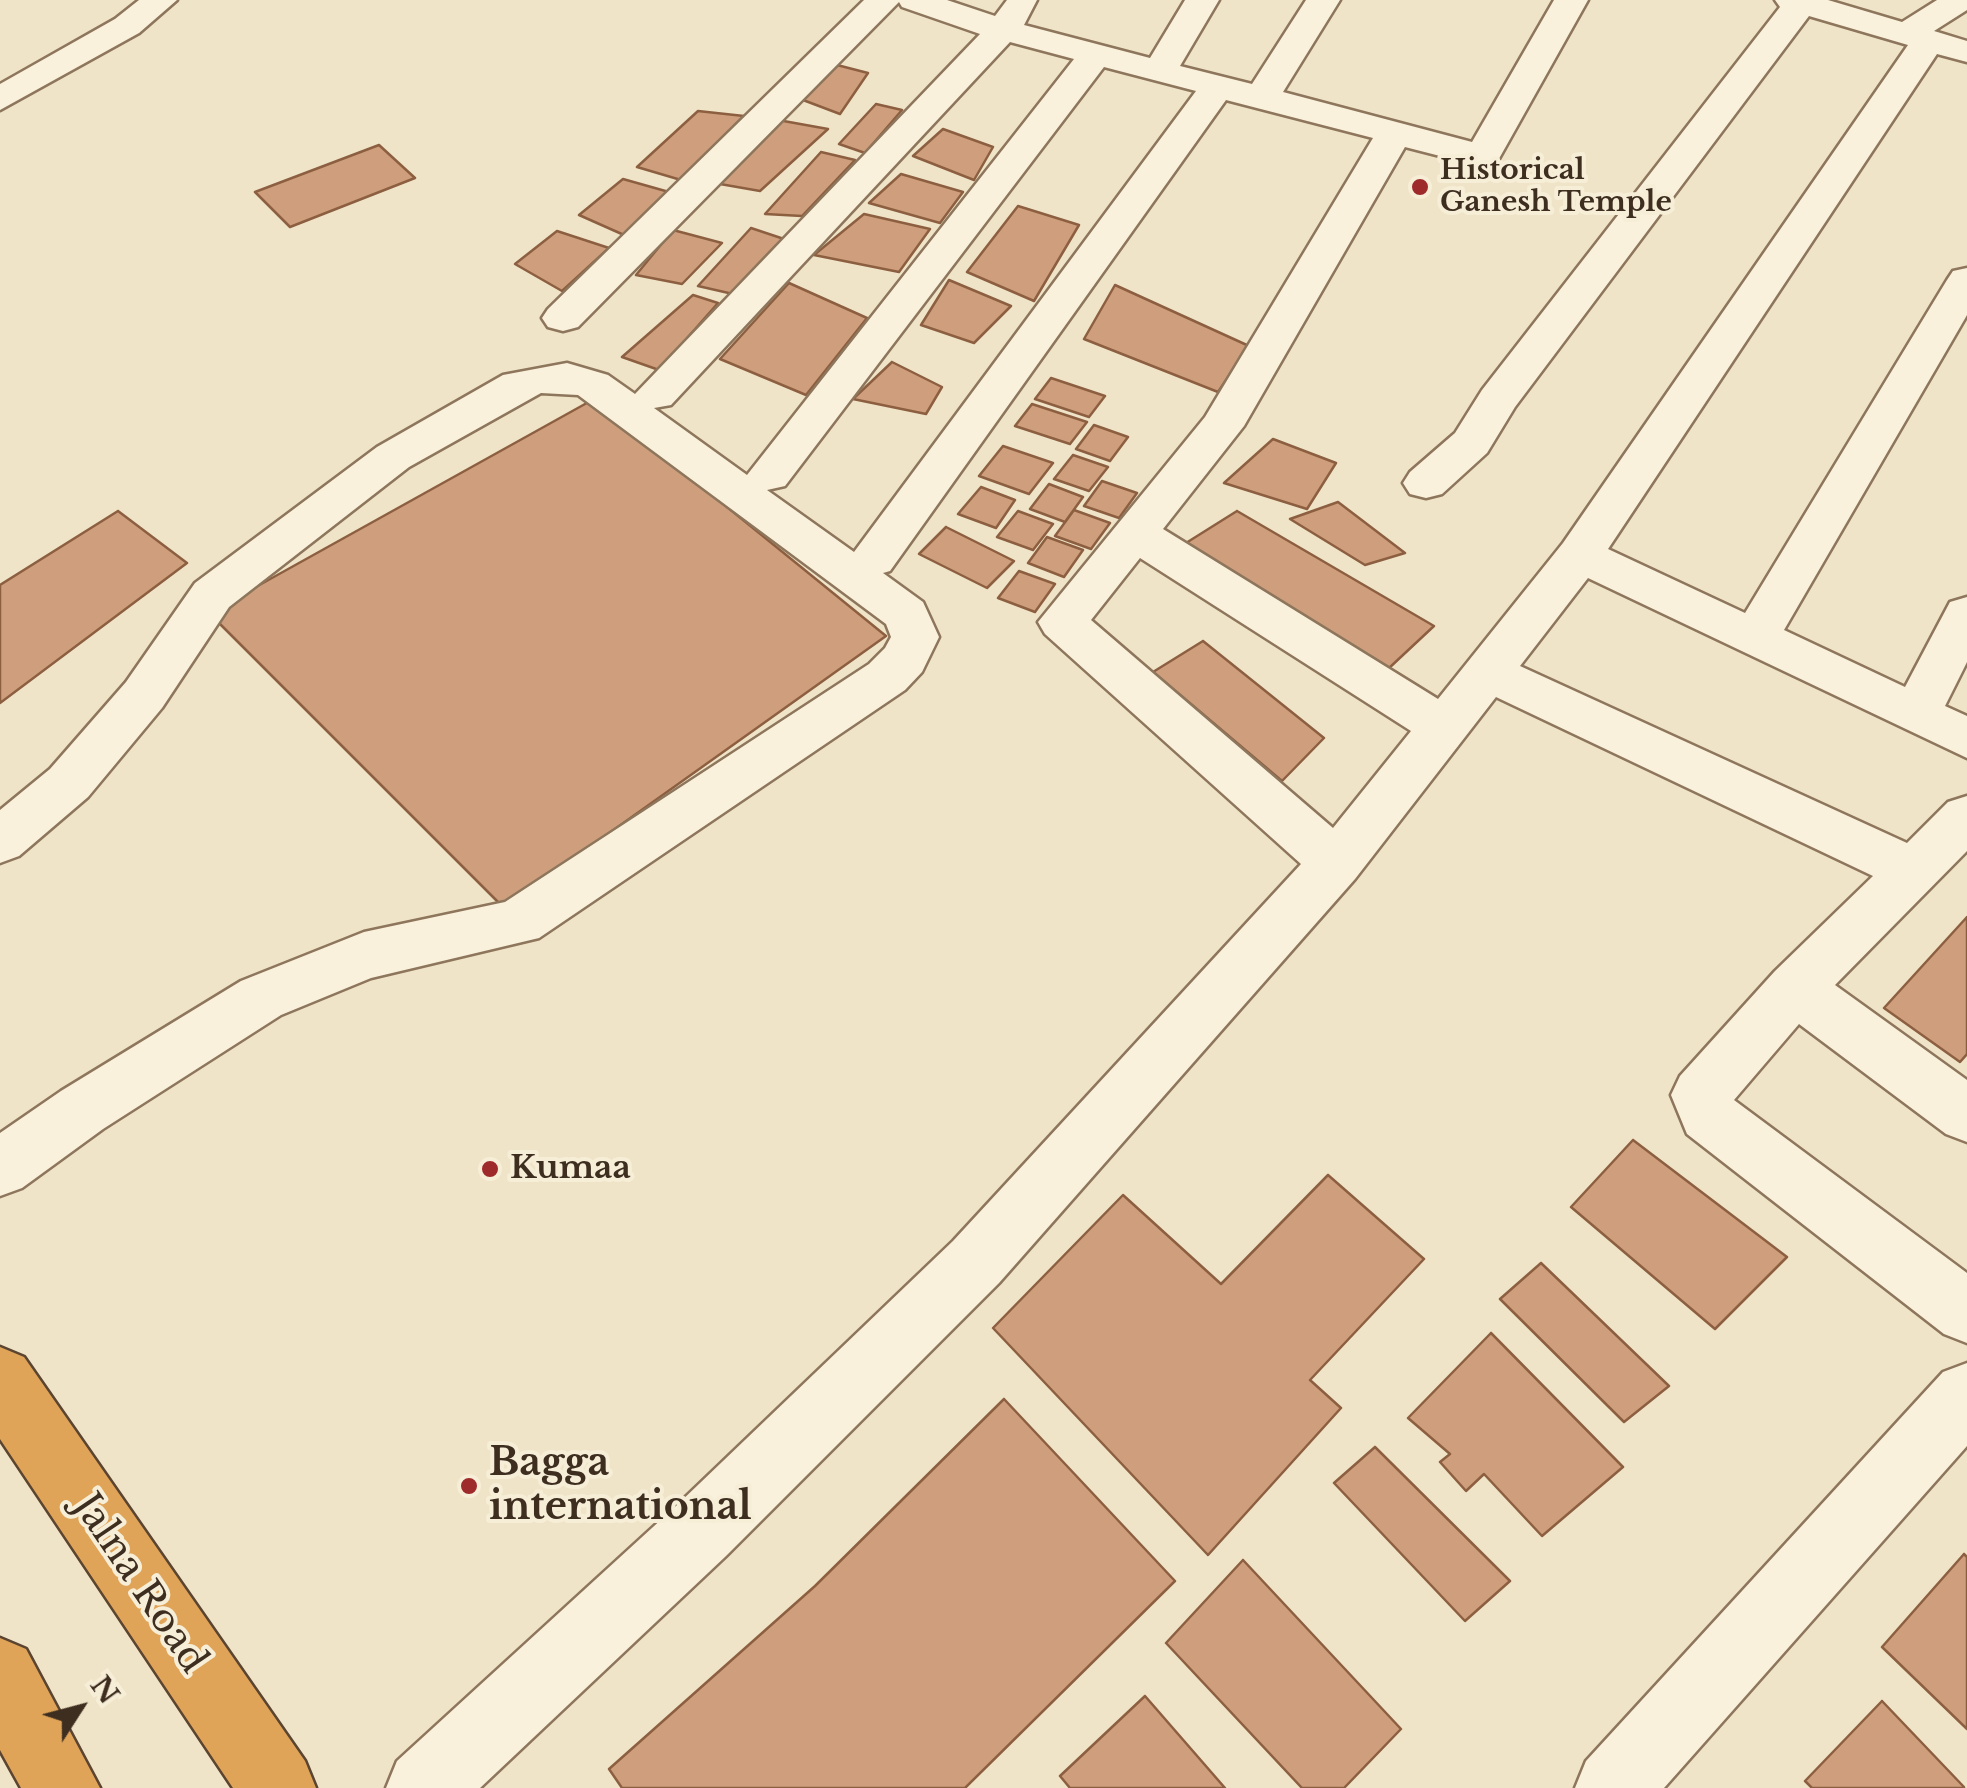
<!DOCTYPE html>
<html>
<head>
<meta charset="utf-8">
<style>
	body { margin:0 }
	#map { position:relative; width:1967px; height:1788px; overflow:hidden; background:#f0e4c8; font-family:"Libre Baskerville",serif }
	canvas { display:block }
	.north { position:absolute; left:30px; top:1658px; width:100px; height:100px; -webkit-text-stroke:8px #f7eed8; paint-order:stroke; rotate:54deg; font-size:28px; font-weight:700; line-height:40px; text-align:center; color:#3d2e20 }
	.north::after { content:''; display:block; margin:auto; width:35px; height:45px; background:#3d2e20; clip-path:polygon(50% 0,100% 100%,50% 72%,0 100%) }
</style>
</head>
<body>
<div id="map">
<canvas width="1967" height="1788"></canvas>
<div class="north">N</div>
</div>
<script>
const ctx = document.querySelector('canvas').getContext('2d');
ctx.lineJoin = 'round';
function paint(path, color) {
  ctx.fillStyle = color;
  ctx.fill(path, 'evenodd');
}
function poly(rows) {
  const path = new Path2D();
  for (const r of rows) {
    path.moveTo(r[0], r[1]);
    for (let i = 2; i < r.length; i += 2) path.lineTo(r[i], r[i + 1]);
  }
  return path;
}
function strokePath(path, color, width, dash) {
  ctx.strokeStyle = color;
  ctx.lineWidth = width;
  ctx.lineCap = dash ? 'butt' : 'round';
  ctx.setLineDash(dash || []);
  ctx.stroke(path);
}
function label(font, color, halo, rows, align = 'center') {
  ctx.font = font + ' "Libre Baskerville",serif';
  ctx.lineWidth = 8;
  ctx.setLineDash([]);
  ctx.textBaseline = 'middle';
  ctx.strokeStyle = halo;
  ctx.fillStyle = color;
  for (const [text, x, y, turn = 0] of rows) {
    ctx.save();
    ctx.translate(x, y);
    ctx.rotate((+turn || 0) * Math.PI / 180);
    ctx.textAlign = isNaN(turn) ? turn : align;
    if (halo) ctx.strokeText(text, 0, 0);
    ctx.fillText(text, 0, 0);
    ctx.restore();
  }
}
const building = poly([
	[837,65,868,73,840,114,803,100,837,65],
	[876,104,902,110,865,153,839,144,876,104],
	[698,111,744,116,681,180,637,167,698,111],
	[778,120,828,129,760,191,720,184,778,120],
	[943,129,993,147,974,180,913,156,943,129],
	[379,145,415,178,290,227,255,192,379,145],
	[821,152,855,160,802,216,765,214,821,152],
	[901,174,963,192,940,223,869,203,901,174],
	[623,179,669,192,624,235,579,215,623,179],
	[1018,206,1079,225,1034,301,967,272,1018,206],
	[864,214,930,229,899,272,814,255,864,214],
	[751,228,784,239,733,294,698,286,751,228],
	[673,230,722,243,682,284,636,275,673,230],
	[557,231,609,248,562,291,515,264,557,231],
	[949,280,1011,306,974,343,921,325,949,280],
	[789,283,867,318,806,395,720,359,789,283],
	[1115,285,1249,346,1218,392,1084,339,1115,285],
	[693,295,718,303,659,370,622,357,693,295],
	[892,362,942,387,926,414,853,399,892,362],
	[1051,378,1105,396,1089,417,1035,399,1051,378],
	[594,399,886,636,504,908,209,613,594,399],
	[1032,404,1087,422,1070,444,1015,426,1032,404],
	[1094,425,1128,437,1110,461,1076,449,1094,425],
	[1273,439,1336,463,1307,509,1224,483,1273,439],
	[1003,446,1053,463,1029,494,979,476,1003,446],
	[1073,455,1108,467,1089,491,1054,479,1073,455],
	[1102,481,1137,493,1119,518,1084,506,1102,481],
	[1049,484,1083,497,1065,522,1030,509,1049,484],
	[981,487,1015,500,996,528,958,514,981,487],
	[1338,502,1405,553,1365,565,1290,519,1338,502],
	[1074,510,1110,523,1091,549,1055,536,1074,510],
	[118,511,187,563,0,703,0,585,118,511],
	[1018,511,1053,524,1033,550,997,537,1018,511],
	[1237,511,1434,626,1388,669,1186,543,1237,511],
	[946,527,1014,561,987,588,919,554,946,527],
	[1047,537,1083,550,1064,577,1028,563,1047,537],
	[1019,571,1055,584,1035,612,998,598,1019,571],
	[1203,641,1324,738,1282,781,1153,672,1203,641],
	[1967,917,1967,1054,1960,1062,1884,1008,1967,917],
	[1633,1140,1787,1257,1715,1329,1571,1207,1633,1140],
	[1328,1175,1424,1259,1310,1380,1341,1408,1208,1555,993,1328,1123,1195,1221,1284,1328,1175],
	[1541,1263,1669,1386,1624,1422,1500,1299,1541,1263],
	[1491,1333,1623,1467,1542,1536,1484,1474,1466,1491,1440,1462,1450,1454,1408,1418,1491,1333],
	[1004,1399,1175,1581,965,1788,622,1788,609,1769,815,1586,1004,1399],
	[1375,1447,1510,1581,1465,1621,1334,1483,1375,1447],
	[1964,1554,1967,1557,1967,1729,1882,1647,1964,1554],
	[1243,1560,1401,1729,1344,1788,1302,1788,1166,1643,1243,1560],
	[1145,1696,1225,1788,1070,1788,1060,1776,1145,1696],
	[1882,1701,1964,1787,1964,1788,1812,1788,1805,1781,1882,1701]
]);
paint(building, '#cf9f7d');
strokePath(building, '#8d5f41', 2.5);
const minor = poly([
	[139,0,177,0,139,33,0,110,0,84,115,19,139,0],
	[864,0,947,0,995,16,1007,0,1037,0,1024,25,1150,58,1185,0,1219,0,1180,66,1252,84,1306,0,1340,0,1283,92,1472,142,1554,0,1588,0,1496,164,1483,167,1405,147,1244,426,1163,529,1438,699,1563,543,1908,45,1809,16,1515,407,1487,453,1442,494,1426,498,1410,494,1403,483,1410,472,1455,433,1482,390,1780,7,1775,0,1828,0,1902,22,1937,0,1967,0,1967,10,1934,31,1967,41,1967,62,1937,54,1608,549,1745,613,1947,280,1953,271,1967,268,1967,315,1784,630,1905,687,1950,602,1967,597,1967,662,1945,706,1967,716,1967,758,1588,578,1520,666,1907,843,1948,802,1967,796,1967,851,1835,985,1967,1080,1967,1142,1946,1134,1799,1024,1734,1100,1967,1273,1967,1343,1944,1334,1687,1134,1671,1095,1680,1076,1775,971,1873,876,1496,697,1355,879,999,1283,726,1556,480,1788,386,1788,397,1761,676,1506,953,1241,1301,864,1045,634,1038,622,1205,417,1373,138,1226,100,890,571,883,573,923,602,939,637,922,672,905,690,539,938,371,978,281,1015,103,1129,22,1188,0,1196,0,1133,61,1091,241,981,364,932,505,902,869,664,885,648,891,637,886,624,578,395,541,393,409,467,229,607,162,708,88,797,19,856,0,863,0,810,50,769,126,682,195,583,377,447,503,375,567,363,608,375,635,394,980,34,902,7,899,2,578,327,563,331,548,327,542,318,548,309,864,0],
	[1010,42,1074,59,747,475,654,408,671,405,1010,42],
	[1104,67,1196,91,854,552,767,490,785,486,1104,67],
	[1140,558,1411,731,1333,828,1091,620,1140,558],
	[1967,1363,1967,1446,1664,1788,1575,1788,1586,1761,1943,1372,1967,1363]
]);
const highway = poly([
	[0,1347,24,1357,305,1761,316,1788,233,1788,0,1439,0,1347],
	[0,1638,26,1649,100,1788,21,1788,0,1750,0,1638]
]);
strokePath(minor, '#8d765c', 5);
strokePath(highway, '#5b4430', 5);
paint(minor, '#faf1dc');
paint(highway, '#e0a458');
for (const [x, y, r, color] of [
	[1420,187,10,"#9e2a2b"],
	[490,1169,10,"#9e2a2b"],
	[469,1486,10,"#9e2a2b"]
]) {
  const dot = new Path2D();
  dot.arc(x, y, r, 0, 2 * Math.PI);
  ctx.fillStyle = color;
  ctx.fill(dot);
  strokePath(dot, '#f7eed8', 4);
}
label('bold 28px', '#3d2e20', '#f7eed8', [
	["Historical",1440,171],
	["Ganesh Temple",1440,203]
], 'left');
label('bold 32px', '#3d2e20', '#f7eed8', [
	["Kumaa",510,1169]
], 'left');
label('bold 38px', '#3d2e20', '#f7eed8', [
	["Bagga",489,1464],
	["international",489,1508]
], 'left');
label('38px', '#3d2e20', '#f7eed8', [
	["Jalna Road",139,1584,56]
]);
</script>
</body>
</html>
